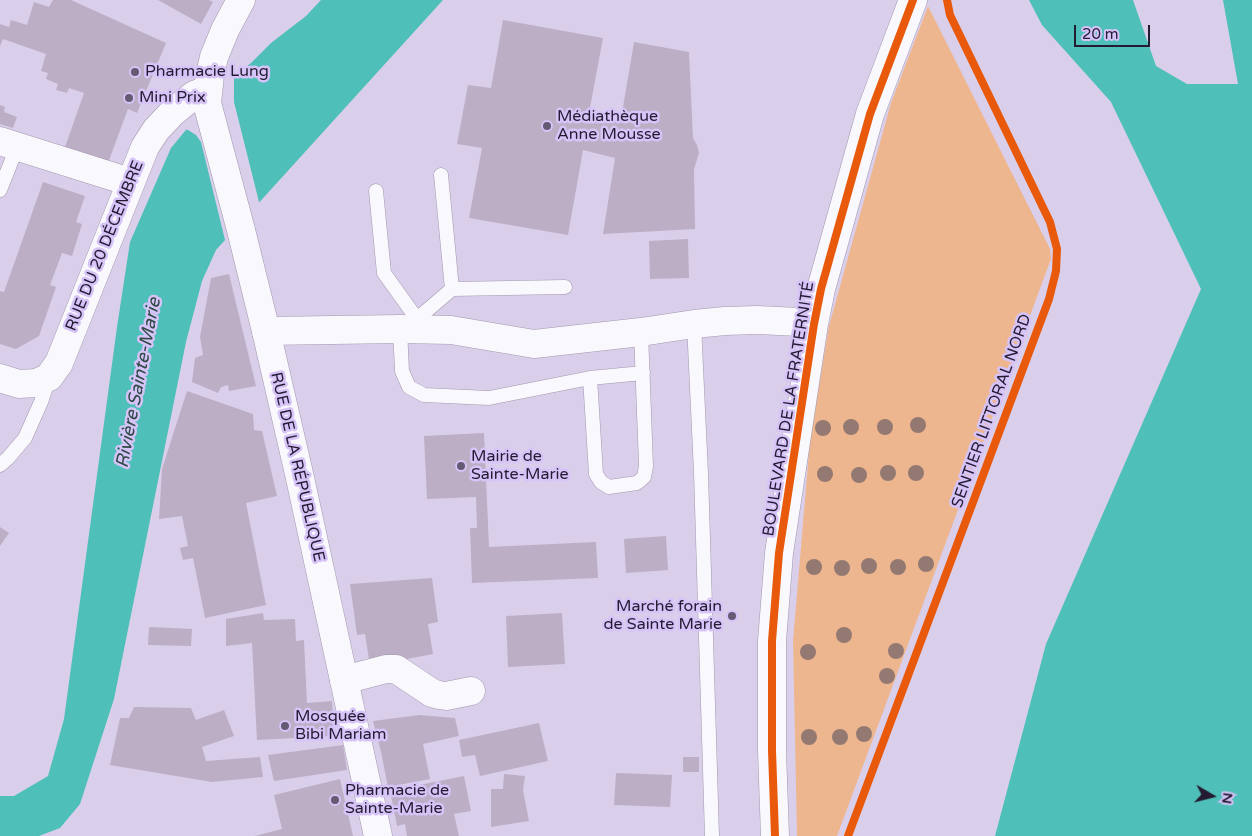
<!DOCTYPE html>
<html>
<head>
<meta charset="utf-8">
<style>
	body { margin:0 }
	#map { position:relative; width:1252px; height:836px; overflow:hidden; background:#dacfeb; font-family:"Varela Round",sans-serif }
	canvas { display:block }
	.north { position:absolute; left:1187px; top:771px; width:50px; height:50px; -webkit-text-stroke:4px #d6c3f7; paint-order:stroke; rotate:98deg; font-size:14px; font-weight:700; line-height:20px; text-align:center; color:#241b33 }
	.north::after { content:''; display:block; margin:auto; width:18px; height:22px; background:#241b33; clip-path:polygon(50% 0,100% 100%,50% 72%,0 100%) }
	.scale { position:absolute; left:1074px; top:25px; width:76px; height:22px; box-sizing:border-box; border:2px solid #241b33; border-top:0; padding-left:6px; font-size:15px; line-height:18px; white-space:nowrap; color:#241b33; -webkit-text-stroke:4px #d6c3f7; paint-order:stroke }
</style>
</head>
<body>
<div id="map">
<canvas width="1252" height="836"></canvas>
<div class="north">N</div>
<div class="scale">20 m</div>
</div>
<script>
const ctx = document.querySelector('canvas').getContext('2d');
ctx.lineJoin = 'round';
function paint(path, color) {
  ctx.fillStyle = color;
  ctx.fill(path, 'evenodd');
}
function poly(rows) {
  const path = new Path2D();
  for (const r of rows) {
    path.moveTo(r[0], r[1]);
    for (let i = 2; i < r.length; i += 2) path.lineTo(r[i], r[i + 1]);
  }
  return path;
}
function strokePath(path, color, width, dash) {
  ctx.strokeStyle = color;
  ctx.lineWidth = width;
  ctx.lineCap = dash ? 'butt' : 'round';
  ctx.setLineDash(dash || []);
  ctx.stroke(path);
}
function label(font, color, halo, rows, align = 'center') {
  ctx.font = font + ' "Varela Round",sans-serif';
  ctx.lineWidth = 5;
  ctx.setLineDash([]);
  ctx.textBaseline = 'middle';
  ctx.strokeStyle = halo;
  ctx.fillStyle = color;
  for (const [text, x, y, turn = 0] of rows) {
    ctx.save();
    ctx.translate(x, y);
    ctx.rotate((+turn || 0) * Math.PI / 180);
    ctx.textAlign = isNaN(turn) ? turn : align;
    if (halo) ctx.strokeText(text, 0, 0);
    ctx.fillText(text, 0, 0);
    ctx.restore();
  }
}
paint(poly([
	[928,6,1050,249,1051,259,837,836,797,836,793,641,810,440,829,326,891,103]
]), '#eeb68f');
paint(poly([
	[321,0,443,0,216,250,202,281,186,342,114,699,80,804,60,828,39,836,0,836,0,796,14,796,48,776,64,719,117,327,130,242,171,148,190,125,230,80,251,63,271,43,306,16],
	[1029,0,1133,0,1156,66,1187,84,1238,84,1223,0,1252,0,1252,836,995,836,1046,644,1201,289,1111,102,1042,25]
]), '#4fbfb9');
paint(poly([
	[234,73,234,102,260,206,226,244,201,142,196,135,188,130,184,129,228,79]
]), '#dacfeb');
paint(poly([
	[53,0,71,0,166,43,137,113,128,109,108,163,65,147,84,93,69,88,67,93,56,90,58,84,46,79,48,73,41,71,46,54,3,39,0,46,0,24,9,27,11,20,27,25,34,2,49,7],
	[158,0,209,0,213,2,201,24],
	[503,20,603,38,589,113,621,119,634,42,689,52,693,138,697,145,699,153,694,169,695,229,603,234,615,158,583,150,568,235,469,218,482,148,457,144,468,85,491,88],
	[0,105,5,107,4,112,17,117,13,128,0,124],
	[43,182,85,196,76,222,82,224,72,256,62,253,50,285,56,287,39,336,16,349,0,344,0,291,4,292],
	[688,239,689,278,650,279,649,241],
	[229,274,256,386,229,391,228,385,221,387,218,393,192,382,195,358,203,355,200,337,211,278],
	[187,391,253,414,254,430,262,431,277,496,246,503,266,605,205,618,193,558,183,560,180,548,188,546,182,516,159,519,162,469],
	[484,433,489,547,596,542,598,578,472,583,470,528,477,528,476,497,427,499,424,436],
	[0,527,9,533,0,546],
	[666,536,668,570,626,573,624,539],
	[432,578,438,622,428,624,433,654,370,666,365,634,357,635,350,584],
	[263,613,264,620,295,619,296,641,304,640,307,703,332,701,334,736,257,740,252,643,226,646,226,619],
	[562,613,565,664,508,667,506,616],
	[149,627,192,629,191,646,148,645],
	[134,707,191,708,196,720,224,710,234,736,202,747,206,761,260,757,263,777,212,782,110,765,120,718,129,718],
	[419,715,455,718,459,736,423,744,430,779,388,787,381,752,373,721],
	[539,723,548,761,480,776,475,755,462,757,459,740],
	[343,745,347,770,274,781,268,755],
	[683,757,699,757,699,772,683,772],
	[616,773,672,775,670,807,614,805],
	[504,774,525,776,523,790,529,821,491,827,491,789,503,789],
	[464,776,471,811,454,814,459,836,407,836,405,824,397,826,390,791],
	[340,779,353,836,255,836,282,829,274,795]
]), '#bcaec5');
const service = poly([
	[441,175,452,289],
	[0,190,17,147],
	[376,191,384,273,417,319],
	[565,287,452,289,417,319,400,329,402,371,409,387,424,395,489,398,590,378,643,373],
	[694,324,701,473,712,836],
	[590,378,596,474,601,482,609,487,637,483,644,477,646,466,641,332],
	[0,465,8,458,25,438,41,402,49,378]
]);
const minor = poly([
	[0,141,130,182],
	[266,331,400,329,451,330,534,344,641,332,694,324,725,321,757,320,800,322,814,324],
	[0,378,19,384,37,383,49,377,59,363,145,147,156,130,172,113,194,95,207,90],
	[344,680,386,669,396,669,432,693,439,695,446,696,471,691],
	[775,836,772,751,772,641,779,553,814,324,821,289,870,114,913,0]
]);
const secondary = poly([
	[241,0,225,30,214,57,210,75,207,103,241,230,266,331,300,478,378,836]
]);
strokePath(service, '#a197ae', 15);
strokePath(minor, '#a197ae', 29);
strokePath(secondary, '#a197ae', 29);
strokePath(service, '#f9f8fc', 14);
strokePath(minor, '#f9f8fc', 28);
strokePath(secondary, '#f9f8fc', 28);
strokePath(poly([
	[775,836,772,751,772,641,779,553,814,324,821,289,870,114,913,0],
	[848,836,1049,299,1056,271,1057,249,1050,222,950,15,947,0]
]), '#e8590c', 8);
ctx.fillStyle = '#937971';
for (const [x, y] of [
	[918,425],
	[851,427],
	[885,427],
	[823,428],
	[888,473],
	[916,473],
	[825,474],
	[859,475],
	[926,564],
	[869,566],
	[814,567],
	[898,567],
	[842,568],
	[844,635],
	[896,651],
	[808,652],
	[887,676],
	[864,734],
	[809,737],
	[840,737]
]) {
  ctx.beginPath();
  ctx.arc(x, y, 8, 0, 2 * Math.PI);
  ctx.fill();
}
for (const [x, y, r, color] of [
	[135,72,5,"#645a73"],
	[129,98,5,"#645a73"],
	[547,126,5,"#645a73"],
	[461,466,5,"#645a73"],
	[732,616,5,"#645a73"],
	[285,726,5,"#645a73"],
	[335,800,5,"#645a73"]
]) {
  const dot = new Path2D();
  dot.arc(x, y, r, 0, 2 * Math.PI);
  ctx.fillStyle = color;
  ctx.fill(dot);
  strokePath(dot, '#d6c3f7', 2);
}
label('16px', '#241b33', '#d6c3f7', [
	["Pharmacie Lung",145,72],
	["Mini Prix",139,98],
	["Médiathèque",557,117],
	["Anne Mousse",557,135],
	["Mairie de",471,457],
	["Sainte-Marie",471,475],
	["Marché forain",722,607,"right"],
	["de Sainte Marie",722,625,"right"],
	["Mosquée",295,717],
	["Bibi Mariam",295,735],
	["Pharmacie de",345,791],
	["Sainte-Marie",345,809]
], 'left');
label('16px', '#241b33', '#d6c3f7', [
	["RUE DU 20 DÉCEMBRE",105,246,-68],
	["BOULEVARD DE LA FRATERNITÉ",789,409,-81],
	["SENTIER LITTORAL NORD",992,411,-70],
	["RUE DE LA RÉPUBLIQUE",297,467,77]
]);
label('italic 18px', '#2d4a45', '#d6c3f7', [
	["Rivière Sainte-Marie",139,383,-79]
]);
</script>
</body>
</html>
